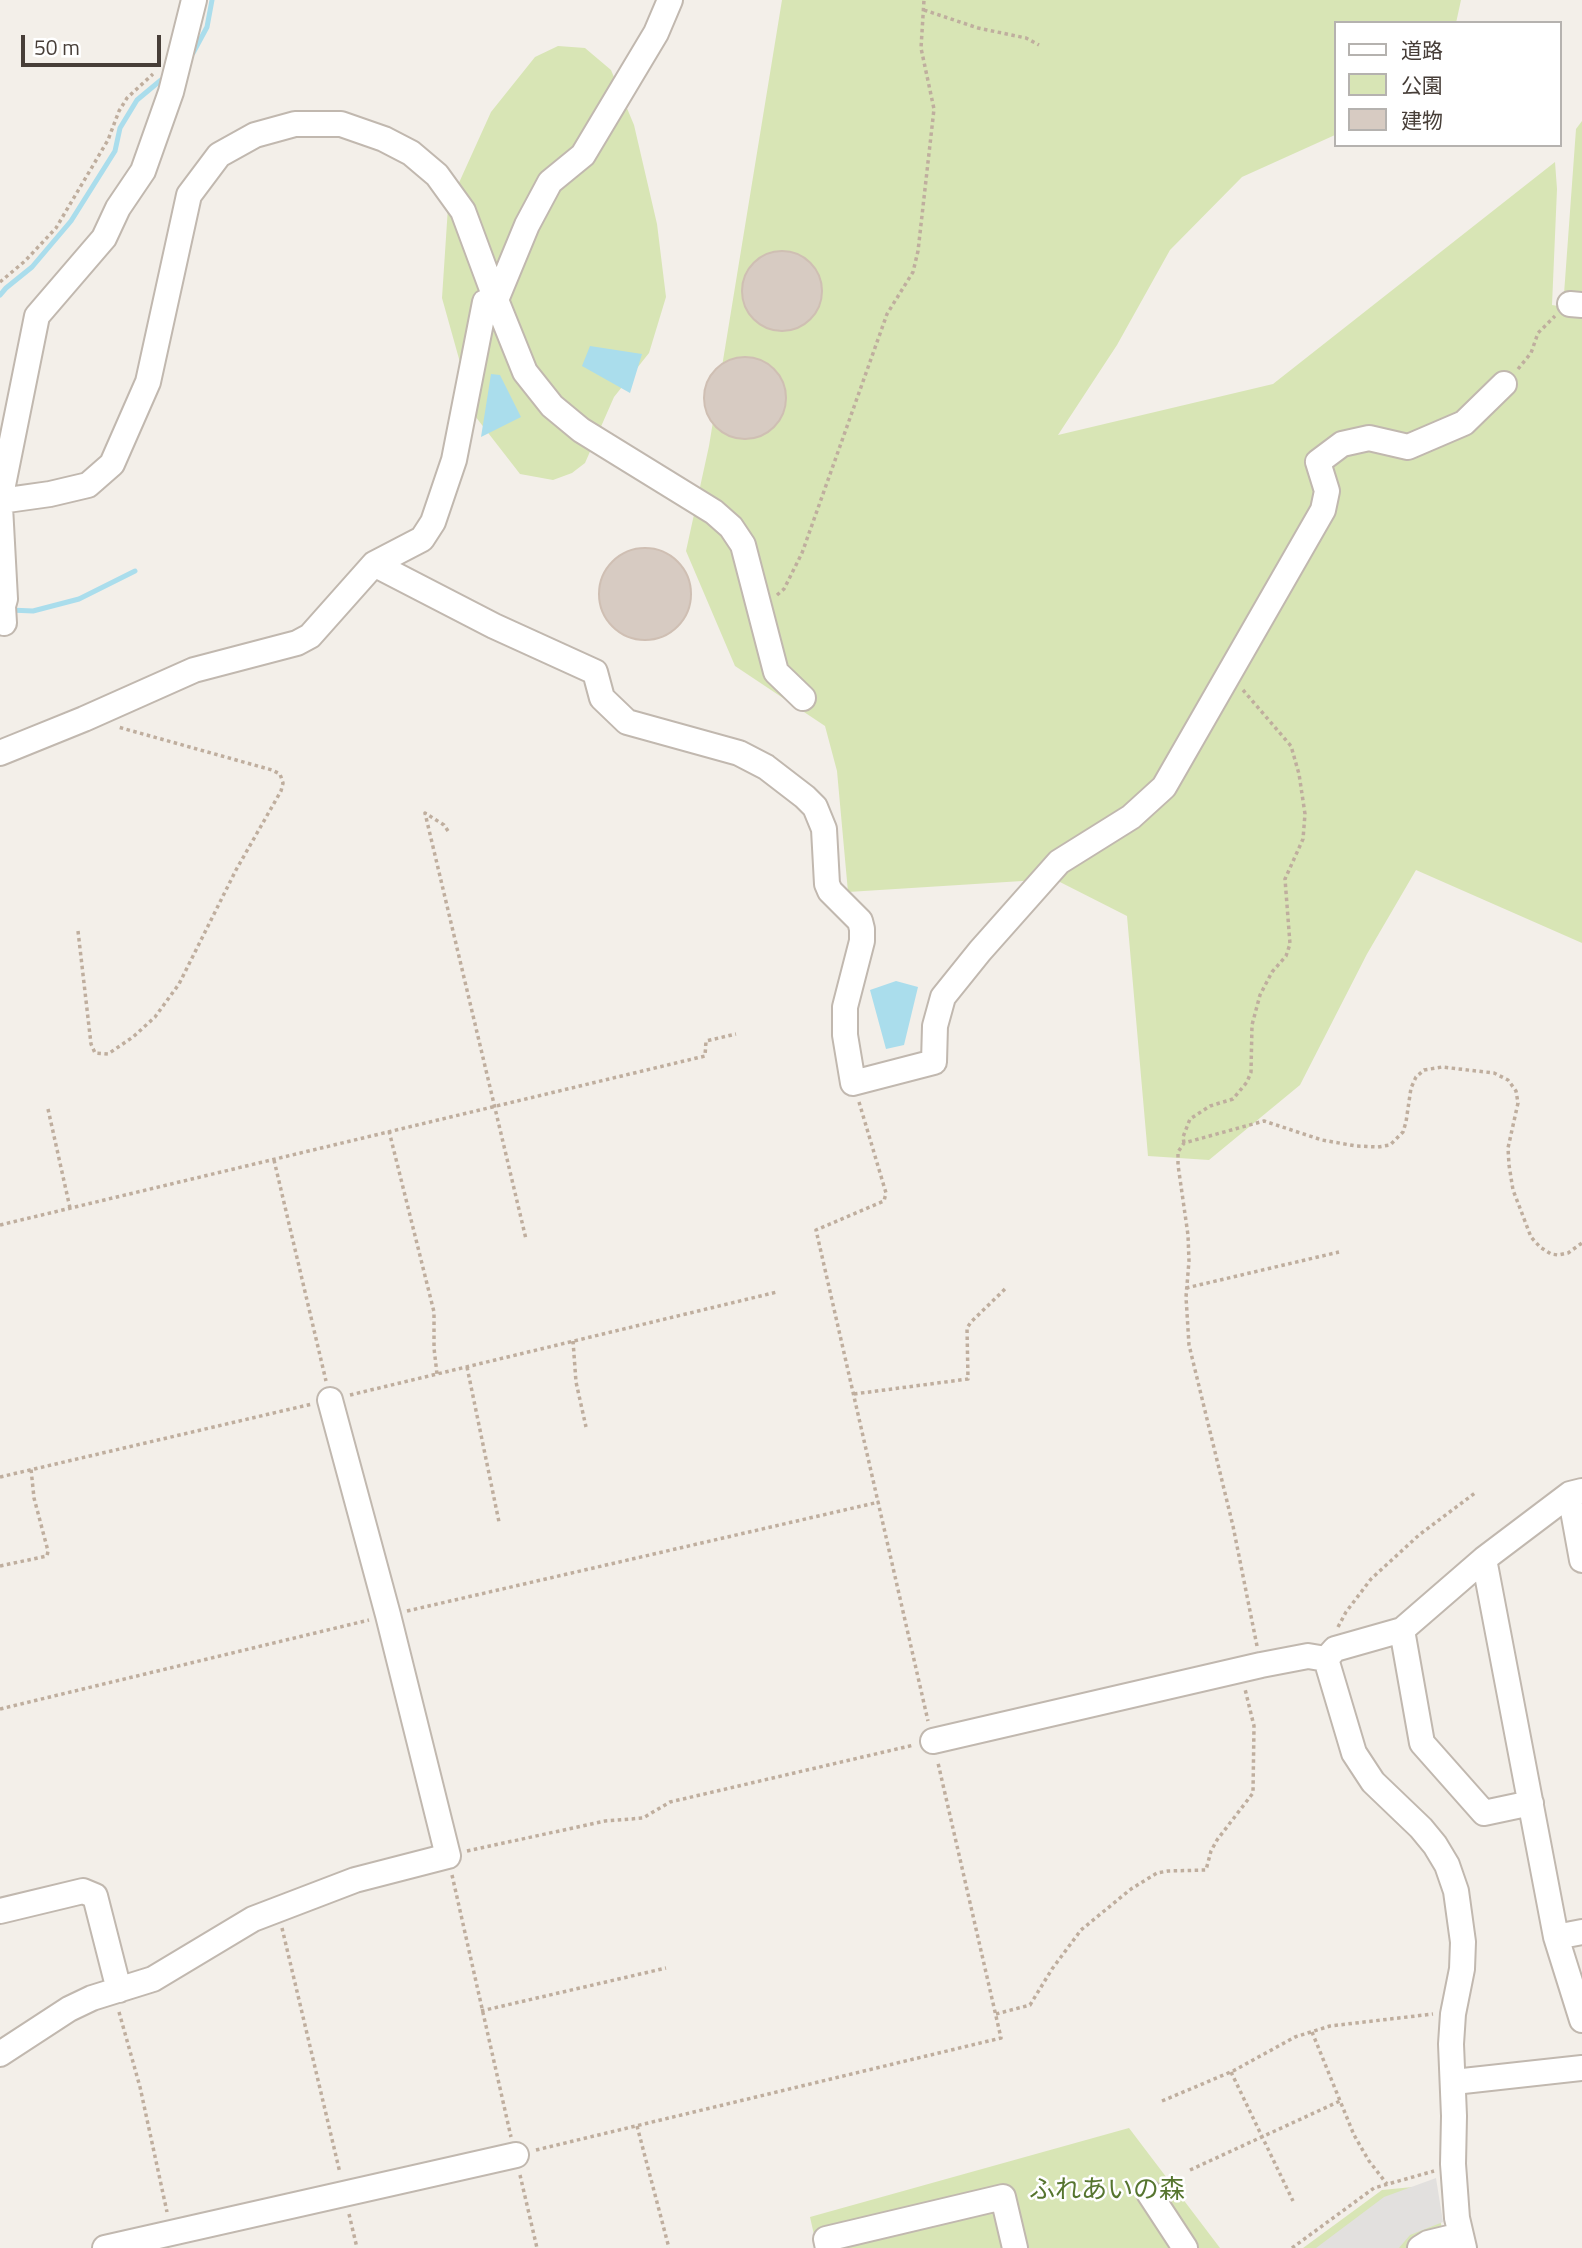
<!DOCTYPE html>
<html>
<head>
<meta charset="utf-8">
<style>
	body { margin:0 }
	#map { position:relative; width:1582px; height:2248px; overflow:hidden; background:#f3efe9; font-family:"Titillium Web","Noto Sans JP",sans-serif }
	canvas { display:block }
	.legend { position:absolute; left:1334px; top:21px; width:228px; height:126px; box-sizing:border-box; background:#fff; border:2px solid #b5b2af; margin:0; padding:9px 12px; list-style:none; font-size:21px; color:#473e38 }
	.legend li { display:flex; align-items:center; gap:14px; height:35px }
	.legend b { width:35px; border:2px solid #b5b2af }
	.scale { position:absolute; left:21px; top:35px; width:140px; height:32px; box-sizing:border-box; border:4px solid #473e38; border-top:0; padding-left:9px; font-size:21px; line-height:24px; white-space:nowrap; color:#473e38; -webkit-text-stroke:5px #fff; paint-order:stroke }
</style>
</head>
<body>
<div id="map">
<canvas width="1582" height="2248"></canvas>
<ul class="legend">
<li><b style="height:9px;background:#fff"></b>道路</li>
<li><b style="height:19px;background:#d8e5b5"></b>公園</li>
<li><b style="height:19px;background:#d7cbc2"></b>建物</li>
</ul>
<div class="scale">50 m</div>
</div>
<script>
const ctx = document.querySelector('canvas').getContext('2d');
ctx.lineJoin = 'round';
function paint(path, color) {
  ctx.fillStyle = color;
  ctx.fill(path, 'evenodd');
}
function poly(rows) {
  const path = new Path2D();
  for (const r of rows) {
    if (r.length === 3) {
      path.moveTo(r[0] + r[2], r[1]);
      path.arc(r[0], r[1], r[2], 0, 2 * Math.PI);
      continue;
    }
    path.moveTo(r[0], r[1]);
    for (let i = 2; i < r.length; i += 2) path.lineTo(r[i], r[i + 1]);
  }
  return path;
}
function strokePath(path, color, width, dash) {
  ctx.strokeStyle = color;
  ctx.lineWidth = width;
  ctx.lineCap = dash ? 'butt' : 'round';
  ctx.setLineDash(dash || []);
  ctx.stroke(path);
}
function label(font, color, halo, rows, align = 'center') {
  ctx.font = font + ' "Titillium Web","Noto Sans JP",sans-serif';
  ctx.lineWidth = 5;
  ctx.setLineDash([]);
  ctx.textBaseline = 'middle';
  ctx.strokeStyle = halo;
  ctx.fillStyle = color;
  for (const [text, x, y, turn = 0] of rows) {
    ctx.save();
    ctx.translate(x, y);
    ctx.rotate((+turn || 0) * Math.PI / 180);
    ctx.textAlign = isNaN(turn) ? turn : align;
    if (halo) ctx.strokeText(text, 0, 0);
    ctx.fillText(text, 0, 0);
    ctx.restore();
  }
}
paint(poly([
	[782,0,1461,0,1456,23,1335,23,1335,135,1242,177,1170,250,1117,345,1058,435,1273,384,1555,162,1557,189,1552,305,1582,310,1582,943,1416,870,1367,954,1300,1085,1209,1160,1148,1156,1127,916,1054,879,848,892,837,771,825,726,735,666,686,551,709,446],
	[558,46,585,48,611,70,634,125,657,224,666,297,649,353,614,397,585,463,572,473,553,480,520,474,475,416,442,298,448,207,491,112,535,57],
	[1582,121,1582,296,1564,294,1576,129],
	[1129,2128,1220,2248,817,2248,810,2217],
	[1433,2185,1446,2248,1303,2248,1382,2190]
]), '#d8e5b5');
paint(poly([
	[1436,2178,1443,2222,1410,2235,1399,2248,1316,2248,1384,2197]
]), '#e2e0de');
paint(poly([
	[590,346,642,354,630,393,582,366],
	[491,374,500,375,521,417,481,437],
	[896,981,918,987,904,1045,886,1049,870,990]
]), '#aaddec');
strokePath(poly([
	[193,53,207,27,212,0],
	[0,295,6,288,32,267,71,221,115,151,120,128,137,100,161,80],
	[10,610,33,611,79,599,135,571]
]), '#aaddec', 5);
const building = poly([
	[782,291,40],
	[745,398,41],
	[645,594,46]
]);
paint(building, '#d7cbc2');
strokePath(building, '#cfbfb3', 2);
const minor = poly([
	[496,300,527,225,550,182,583,155,656,33,670,0],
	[1570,304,1582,305],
	[0,500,37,316,104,238,118,208,143,171,171,92,194,0],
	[0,501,50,494,88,485,112,464,148,382,189,195,219,155,255,135,295,124,341,124,384,139,411,153,437,175,463,211,496,300,525,372,552,406,581,430,714,512,731,527,743,545,776,672,803,698],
	[0,506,5,599,3,606,4,623,0,622],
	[374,564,494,626,595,672,602,698,627,722,739,753,766,767,805,797,815,807,824,829,827,884,830,891,860,921,862,929,862,941,845,1007,845,1035,853,1083,934,1062,935,1026,943,997,980,951,1059,862,1131,817,1164,787,1323,510,1327,491,1318,462,1342,444,1369,438,1408,447,1464,423,1504,384],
	[0,753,84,719,194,670,297,643,310,636,374,564,422,539,433,522,454,460,485,302,496,300],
	[1570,1494,1582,1560],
	[1484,1559,1556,1937,1582,2020],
	[1402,1630,1422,1743,1484,1813,1531,1803],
	[1326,1659,1335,1649,1402,1630,1484,1559,1570,1494,1582,1491],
	[933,1741,1261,1665,1308,1656,1326,1659,1354,1753,1373,1782,1421,1828,1435,1845,1447,1865,1456,1891,1463,1942,1462,1969,1453,2014,1451,2044,1454,2116,1453,2164,1457,2218,1464,2248],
	[0,1911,83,1891,95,1896,119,1990],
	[1556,1937,1582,1932],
	[0,2054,69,2009,92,1998,153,1979,253,1919,355,1880,448,1856,388,1615,330,1400],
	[1454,2082,1582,2068],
	[1149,2193,1185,2248],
	[105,2248,516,2155],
	[828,2248,826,2239,1003,2197,1015,2248],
	[1420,2248,1428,2243,1461,2235]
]);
strokePath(minor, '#c1b8af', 28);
strokePath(poly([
	[924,10,978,28,1026,38,1039,45],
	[0,282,25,261,56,228,108,140,119,111,127,98,153,74],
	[1518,369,1531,353,1538,333,1555,316],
	[777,595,784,589,802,553,887,314,913,272,918,251,934,109,921,48,924,0],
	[448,831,444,825,425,813,526,1239],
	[78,931,91,1044,95,1053,108,1054,133,1037,155,1017,179,984,236,870,281,791,283,783,280,774,272,770,118,727],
	[859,1102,886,1193,884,1201,816,1230,928,1721],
	[48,1109,70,1208],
	[389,1131,434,1312,434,1348,437,1374],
	[1184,1143,1183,1137,1190,1119,1210,1106,1233,1099,1247,1082,1251,1072,1252,1025,1260,995,1272,972,1286,956,1290,944,1285,879,1303,839,1305,814,1299,774,1291,746,1243,690],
	[274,1160,326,1381],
	[0,1225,705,1056,706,1041,736,1034],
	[1186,1288,1339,1252],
	[573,1341,576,1382,586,1427],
	[467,1367,499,1522],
	[854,1394,968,1379,967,1328,971,1322,1005,1289],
	[350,1395,777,1292],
	[0,1477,312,1404],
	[0,1566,47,1556,48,1551,34,1498,31,1469],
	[407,1611,879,1502],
	[1338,1627,1346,1612,1371,1579,1419,1535,1475,1493],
	[1257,1646,1233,1526,1189,1345,1186,1297,1189,1261,1188,1235,1178,1165,1178,1152,1184,1143,1264,1121,1322,1140,1356,1146,1378,1147,1390,1145,1403,1132,1406,1122,1411,1088,1416,1077,1424,1070,1442,1067,1494,1073,1508,1080,1516,1091,1518,1103,1508,1148,1509,1165,1513,1190,1531,1237,1540,1247,1551,1254,1558,1255,1568,1253,1582,1243],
	[0,1709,369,1620],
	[467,1851,605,1821,643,1818,670,1802,914,1745],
	[452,1875,511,2137],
	[282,1928,340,2173],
	[481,2011,666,1968],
	[119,2012,140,2087,167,2212],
	[996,2014,1030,2005,1052,1969,1081,1930,1131,1889,1157,1873,1168,1871,1206,1870,1211,1851,1217,1840,1253,1793,1254,1726,1245,1689],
	[1312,2032,1354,2135,1369,2161,1387,2184],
	[1231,2072,1293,2201],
	[1162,2101,1233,2071,1295,2037,1330,2026,1433,2014],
	[637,2126,669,2248],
	[536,2150,1001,2038,938,1763],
	[1190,2170,1340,2101],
	[520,2175,537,2248],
	[349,2214,357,2248],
	[1292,2248,1374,2188,1434,2171]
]), '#bfae9e', 3.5, [3.5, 3.5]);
strokePath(minor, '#fff', 24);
label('26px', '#56752f', '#fff', [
	["ふれあいの森",1107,2192]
]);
</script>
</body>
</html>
